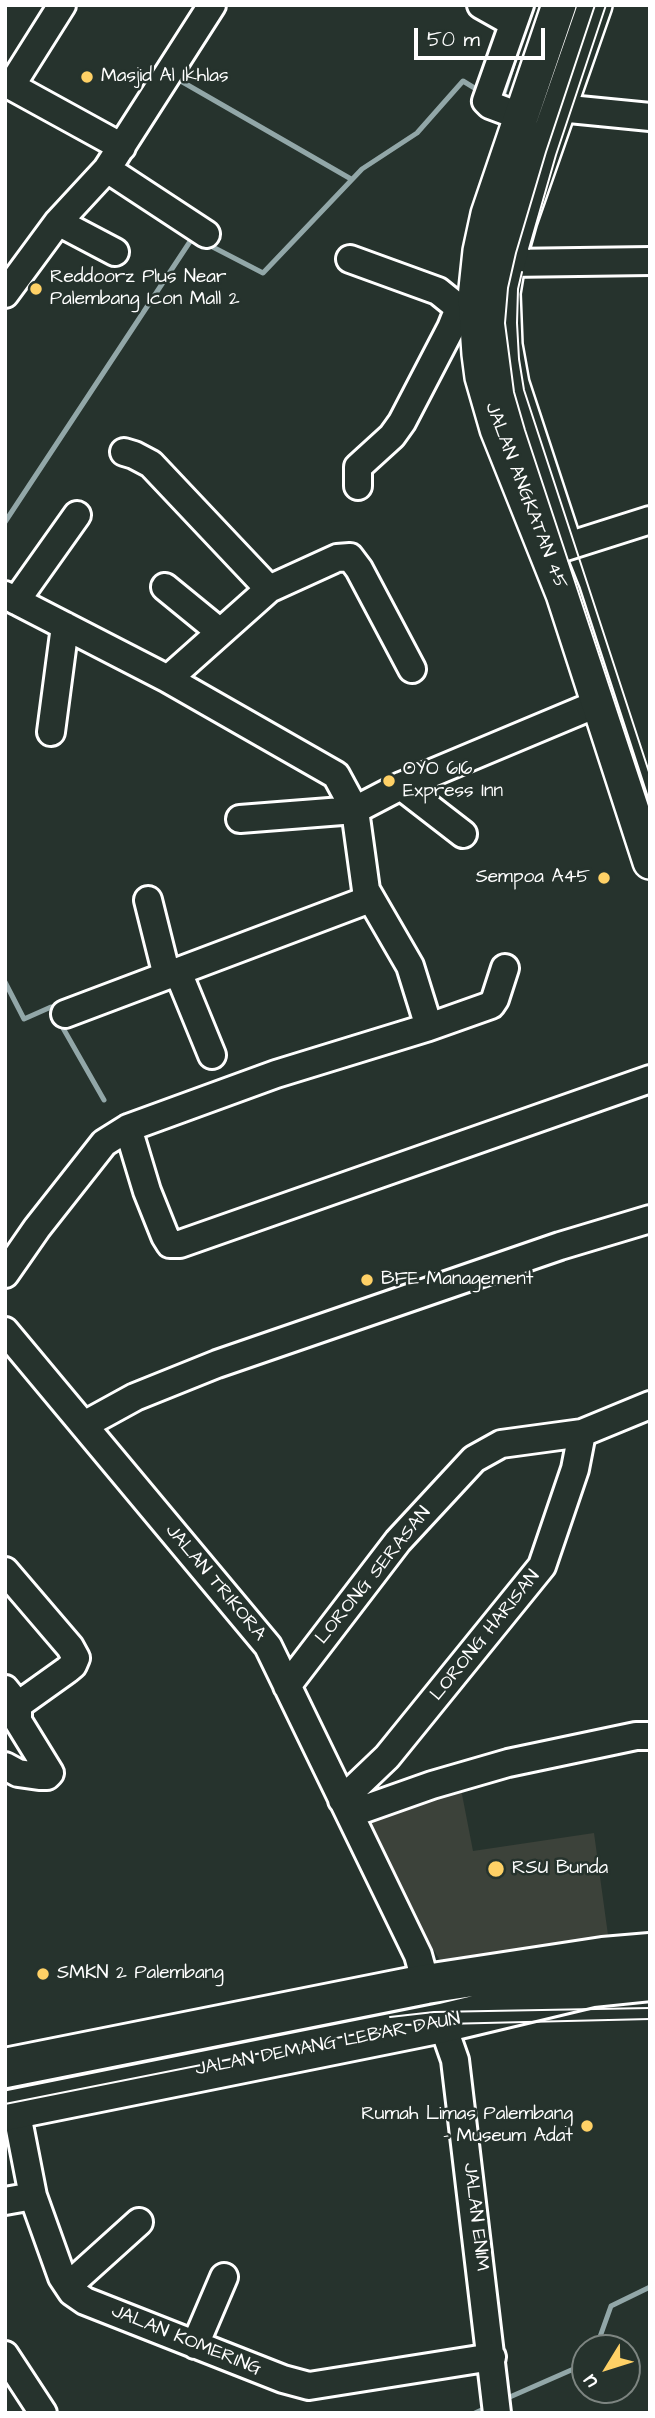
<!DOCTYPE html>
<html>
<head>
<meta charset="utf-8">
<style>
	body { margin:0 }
	#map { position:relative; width:655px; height:2418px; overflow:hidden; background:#26332d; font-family:"Architects Daughter",sans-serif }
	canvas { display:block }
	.frame { position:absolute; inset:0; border:7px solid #fff; pointer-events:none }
	.north { position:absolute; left:571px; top:2334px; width:70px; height:70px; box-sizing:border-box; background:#26332d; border:2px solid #7d8581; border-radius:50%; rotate:232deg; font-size:19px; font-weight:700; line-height:28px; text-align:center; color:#fff }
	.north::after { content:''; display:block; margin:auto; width:24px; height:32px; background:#ffd166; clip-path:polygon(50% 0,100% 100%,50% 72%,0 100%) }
	.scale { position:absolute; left:414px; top:28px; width:131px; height:32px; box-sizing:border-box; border:4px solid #fff; border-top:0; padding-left:9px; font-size:21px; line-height:24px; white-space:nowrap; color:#fff; -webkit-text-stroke:5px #26332d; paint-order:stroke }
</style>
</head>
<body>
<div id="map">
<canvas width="655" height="2418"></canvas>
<div class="frame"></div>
<div class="north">U</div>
<div class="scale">50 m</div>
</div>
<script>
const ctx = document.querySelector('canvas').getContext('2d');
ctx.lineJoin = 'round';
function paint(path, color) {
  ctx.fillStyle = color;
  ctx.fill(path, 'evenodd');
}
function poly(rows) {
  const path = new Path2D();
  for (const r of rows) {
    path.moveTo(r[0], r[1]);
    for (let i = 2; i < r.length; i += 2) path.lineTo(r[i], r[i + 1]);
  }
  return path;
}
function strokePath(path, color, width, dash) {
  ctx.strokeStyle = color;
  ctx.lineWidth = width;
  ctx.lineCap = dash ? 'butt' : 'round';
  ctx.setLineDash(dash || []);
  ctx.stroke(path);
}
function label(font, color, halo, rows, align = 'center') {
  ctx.font = font + ' "Architects Daughter",sans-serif';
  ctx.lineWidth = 5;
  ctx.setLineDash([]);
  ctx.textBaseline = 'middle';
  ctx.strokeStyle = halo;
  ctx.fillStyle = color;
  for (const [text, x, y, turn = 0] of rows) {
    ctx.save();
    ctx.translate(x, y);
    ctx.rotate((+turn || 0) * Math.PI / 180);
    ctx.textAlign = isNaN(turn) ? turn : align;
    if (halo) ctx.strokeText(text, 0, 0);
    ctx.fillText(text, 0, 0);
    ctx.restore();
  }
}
paint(poly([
	[460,1784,473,1851,594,1833,608,1935,440,1960,420,1929,365,1814]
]), '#3c423a');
strokePath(poly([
	[179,80,351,179],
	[501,103,516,55],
	[205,243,263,273,362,169,417,133,463,81,481,92],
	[5,522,193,237,197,239],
	[5,982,24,1019,51,1007,104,1100],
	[596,2348,611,2306,650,2287],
	[503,2400,585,2364],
	[475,2413,488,2407]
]), '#92a7a8', 5);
const minor = poly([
	[62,5,11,86,122,147],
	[481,5,513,23],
	[520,5,486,101,490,105,522,117],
	[559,108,650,117],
	[107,169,206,234],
	[58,222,115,252],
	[350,259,438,291,459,308],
	[508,263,650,261],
	[5,294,58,222,107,169,212,5],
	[124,452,134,455,151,464,269,589],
	[358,486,358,467,392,436,402,422,451,328,459,308,477,330],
	[565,547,650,520],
	[165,587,220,632],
	[5,595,168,679,336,775,355,810,366,890,410,966,429,1027,276,1074,128,1128,147,1191,165,1236,170,1244,180,1244,650,1079],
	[16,601,77,515],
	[168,679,269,589,337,558,350,557,359,569,412,669],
	[51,732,65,626],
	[401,786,463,834],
	[240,819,355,810,401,786,599,703],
	[148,900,167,976],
	[178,972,212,1055],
	[65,1014,370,899],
	[429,1027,491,1005,495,999,505,968],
	[5,1274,37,1228,104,1143,128,1128],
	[5,1331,268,1646,418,1955,426,1984],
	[84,1425,135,1397,217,1364,560,1246,650,1219],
	[5,1571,70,1647,76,1658,73,1665,67,1670,18,1705],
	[287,1686,398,1541,474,1459,501,1444,582,1433],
	[5,1689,18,1705,18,1721,50,1773,47,1776,39,1776,18,1773,5,1766],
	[342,1800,387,1757,542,1566,575,1469,582,1433,650,1405],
	[350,1814,432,1785,508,1763,636,1736,650,1736],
	[442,2023,455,2060,497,2413],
	[16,2109,33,2196,62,2277,72,2292,85,2301,283,2379,309,2386,492,2357],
	[5,2201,33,2196],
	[68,2286,139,2222],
	[195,2345,224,2277],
	[5,2355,43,2413]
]);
const major = poly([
	[559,5,488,214,480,251,475,298,479,354,482,377,497,429,563,594,650,862],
	[561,533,512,384,505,345,503,293,508,263,520,220,595,5]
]);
const highway = poly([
	[5,2068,426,1984,603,1957,650,1953],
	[5,2111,442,2023,592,1987,650,1981]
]);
strokePath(minor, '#fff', 32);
strokePath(major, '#fff', 38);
strokePath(highway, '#fff', 44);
strokePath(minor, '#26332d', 26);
strokePath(major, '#26332d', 33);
strokePath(highway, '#26332d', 38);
strokePath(poly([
	[595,5,546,152,516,253,508,288,505,323,514,392,525,430,650,809],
	[529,249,556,155,606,5],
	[522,272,518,289,517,323,519,359,524,390,650,775],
	[390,2017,434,2012,650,2008],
	[5,2104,402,2025,650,2019]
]), '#fff', 2);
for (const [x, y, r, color] of [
	[87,77,7,"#ffd166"],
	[36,289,7,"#ffd166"],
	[389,781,7,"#ffd166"],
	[604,878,7,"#ffd166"],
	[367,1280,7,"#ffd166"],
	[496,1869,9,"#ffd166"],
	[43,1974,7,"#ffd166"],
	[587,2126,7,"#ffd166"]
]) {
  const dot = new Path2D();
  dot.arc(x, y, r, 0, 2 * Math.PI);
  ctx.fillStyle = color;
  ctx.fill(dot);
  strokePath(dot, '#26332d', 2.5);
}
label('19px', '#fff', '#26332d', [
	["Masjid Al Ikhlas",101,77],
	["Reddoorz Plus Near",50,278],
	["Palembang Icon Mall 2",50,300],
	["OYO 616",403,770],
	["Express Inn",403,792],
	["Sempoa A45",590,878,"right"],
	["BFE Management",381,1280],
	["RSU Bunda",512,1869],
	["SMKN 2 Palembang",57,1974],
	["Rumah Limas Palembang",573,2115,"right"],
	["- Museum Adat",573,2137,"right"]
], 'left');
label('19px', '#fff', '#26332d', [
	["JALAN ANGKATAN 45",525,496,69],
	["LORONG SERASAN",374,1576,-51],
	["JALAN TRIKORA",215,1583,50],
	["LORONG HARISAN",486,1636,-51],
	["JALAN DEMANG LEBAR DAUN",328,2045,-11],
	["JALAN ENIM",475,2217,83],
	["JALAN KOMERING",186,2341,22]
]);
</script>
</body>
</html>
